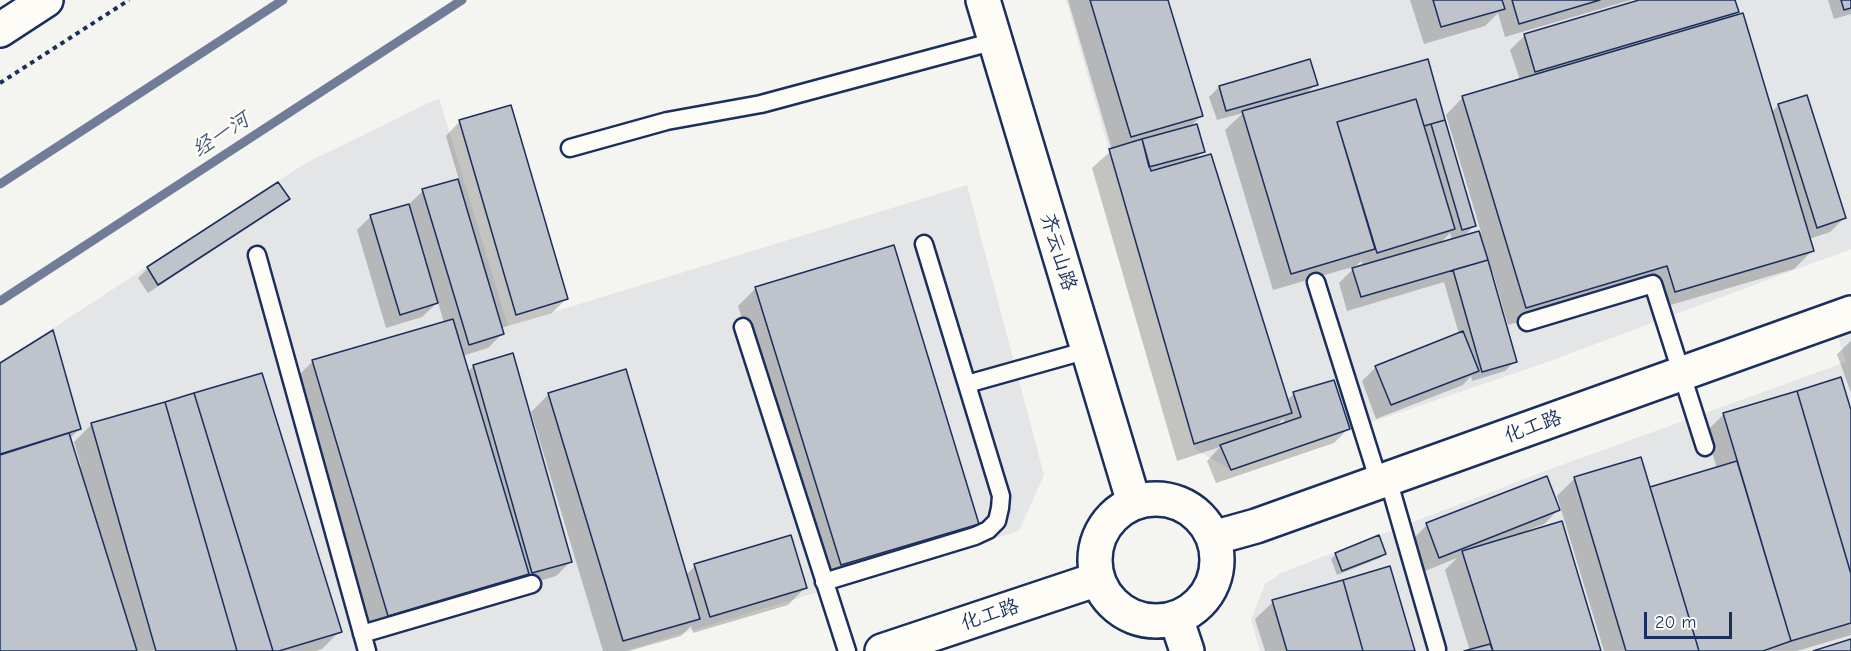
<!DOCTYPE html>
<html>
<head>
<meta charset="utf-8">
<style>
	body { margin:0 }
	#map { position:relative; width:1851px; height:651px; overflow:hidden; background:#f4f4f1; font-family:"Comic Neue",sans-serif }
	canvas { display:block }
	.scale { position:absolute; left:1644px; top:612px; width:88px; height:27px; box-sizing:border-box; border:3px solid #1b2f5e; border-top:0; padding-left:8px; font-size:18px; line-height:21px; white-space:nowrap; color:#1b2f5e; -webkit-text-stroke:4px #fdfcf7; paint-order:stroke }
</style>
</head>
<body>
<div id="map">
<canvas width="1851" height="651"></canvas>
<div class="scale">20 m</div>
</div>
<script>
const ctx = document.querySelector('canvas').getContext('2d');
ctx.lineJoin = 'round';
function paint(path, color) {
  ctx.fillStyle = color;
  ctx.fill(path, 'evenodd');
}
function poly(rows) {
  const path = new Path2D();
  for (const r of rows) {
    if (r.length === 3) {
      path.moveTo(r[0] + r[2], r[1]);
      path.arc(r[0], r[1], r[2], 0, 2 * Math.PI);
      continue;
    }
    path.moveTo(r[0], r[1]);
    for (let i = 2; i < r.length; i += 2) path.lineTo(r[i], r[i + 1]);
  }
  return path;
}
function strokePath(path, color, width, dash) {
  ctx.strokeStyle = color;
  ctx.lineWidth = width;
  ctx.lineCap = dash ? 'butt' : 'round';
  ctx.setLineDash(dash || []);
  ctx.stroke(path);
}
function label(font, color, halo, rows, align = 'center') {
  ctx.font = font + ' "Comic Neue","LXGW WenKai TC",sans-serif';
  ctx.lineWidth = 5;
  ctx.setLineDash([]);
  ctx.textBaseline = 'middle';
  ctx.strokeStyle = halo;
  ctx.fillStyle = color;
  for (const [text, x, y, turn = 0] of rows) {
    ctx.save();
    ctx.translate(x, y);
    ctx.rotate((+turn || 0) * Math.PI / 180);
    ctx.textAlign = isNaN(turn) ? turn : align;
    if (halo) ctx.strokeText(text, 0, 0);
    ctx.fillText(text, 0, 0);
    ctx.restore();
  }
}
paint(poly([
	[1066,0,1851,0,1851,249,1536,366,1231,470,1195,449],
	[439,98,508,326,967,185,1044,475,1019,531,624,651,0,651,0,363,304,164],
	[1851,329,1851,651,1260,651,1251,620,1265,584,1281,573,1548,470,1846,362,1837,334]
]), '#e4e5e6');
paint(poly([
	[1068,0,1167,0,1201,116,1189,128,1203,151,1194,160,1286,401,1294,394,1348,429,1334,443,1216,483,1207,461,1220,447,1177,461,1092,168,1112,150],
	[1283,419,1285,424,1275,427],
	[1410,0,1631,0,1505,37,1498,13,1485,26,1424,44],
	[1644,0,1733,0,1737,12,1731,18,1771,113,1778,105,1844,218,1830,232,1809,239,1812,251,1794,269,1657,309,1649,283,1508,325,1493,273,1490,274,1515,361,1505,371,1472,381,1471,376,1463,385,1376,419,1362,381,1376,367,1459,334,1444,282,1347,311,1339,283,1356,266,1273,290,1225,130,1243,113,1217,120,1209,97,1219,87,1316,84,1305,95,1427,61,1474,226,1464,236,1481,232,1446,115,1463,97,1520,80,1510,50,1525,35],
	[1450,233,1452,240,1439,244],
	[1361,261,1363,266,1353,269],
	[1828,0,1851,0,1851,14,1834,19],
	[460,121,566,299,552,313,501,328,502,334,488,348,462,356,467,372,474,366,571,561,556,576,371,633,295,379,312,362,444,323,438,302,422,317,386,328,357,230,371,216,408,205,423,191,459,180,446,136],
	[288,199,278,208,148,293,138,278,148,268],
	[756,288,978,523,960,541,824,582,738,306],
	[1851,341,1851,393,1837,354],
	[0,365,80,429,69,439,78,467,81,466,74,442,92,424,340,631,322,649,316,651,0,651],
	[549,394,686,575,695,566,806,587,788,605,693,633,691,626,681,636,629,651,603,651,531,412],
	[1851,411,1851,635,1797,651,1604,651,1557,496,1575,478,1649,489,1717,469,1706,432,1724,414],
	[1559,509,1544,524,1528,530,1599,651,1470,651,1445,570,1457,558,1425,571,1413,539,1427,525],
	[1385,553,1380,558,1337,575,1331,559,1336,554],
	[1273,602,1414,651,1265,651,1255,619]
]), '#0003');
strokePath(poly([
	[0,184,283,0],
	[0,301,462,0]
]), '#717c98', 9);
const building = poly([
	[1090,0,1168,0,1203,116,1131,137,1090,0],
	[1433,0,1502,0,1505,9,1441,27,1433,0],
	[1512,0,1600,0,1519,24,1512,0],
	[1639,0,1735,0,1739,12,1535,72,1524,34,1639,0],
	[1841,0,1851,0,1851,8,1844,10,1841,0],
	[1743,13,1814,251,1675,292,1667,266,1526,308,1462,96,1743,13],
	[1310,59,1318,85,1226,111,1219,86,1310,59],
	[1428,59,1445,120,1424,126,1416,99,1337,122,1375,249,1291,274,1242,111,1428,59],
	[1807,95,1846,218,1817,228,1778,104,1807,95],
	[1416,99,1455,229,1377,253,1337,122,1416,99],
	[511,105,568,299,516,315,459,120,511,105],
	[1445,120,1476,226,1462,230,1431,124,1445,120],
	[1197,124,1205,152,1149,167,1142,139,1197,124],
	[1142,139,1151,171,1211,154,1292,413,1194,444,1109,149,1142,139],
	[458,179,504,334,469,345,422,189,458,179],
	[278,182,290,199,158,285,147,267,278,182],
	[409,204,438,303,400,315,370,215,409,204],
	[1479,231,1488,260,1361,297,1352,268,1479,231],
	[894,245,979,524,841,565,755,287,894,245],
	[1488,260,1517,362,1482,372,1453,270,1488,260],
	[453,319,529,574,388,616,312,360,453,319],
	[53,330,81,429,0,454,0,363,53,330],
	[1463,331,1479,371,1391,405,1375,366,1463,331],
	[513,353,572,562,532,573,473,365,513,353],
	[626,369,700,619,623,641,548,393,626,369],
	[262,373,342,632,279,651,273,651,194,393,262,373],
	[1841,377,1851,410,1851,574,1797,391,1841,377],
	[1334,380,1350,429,1231,470,1220,445,1301,417,1293,392,1334,380],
	[1797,391,1851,574,1851,623,1791,641,1723,413,1797,391],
	[194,393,273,651,237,651,165,402,194,393],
	[165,402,237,651,156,651,91,423,165,402],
	[69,433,137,651,0,651,0,455,69,433],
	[1641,457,1650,487,1699,651,1626,651,1574,477,1641,457],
	[1737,461,1791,641,1763,651,1699,651,1650,487,1737,461],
	[1547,476,1560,510,1439,558,1426,523,1547,476],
	[1562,521,1601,651,1493,651,1462,551,1562,521],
	[791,535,807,588,710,617,694,564,791,535],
	[1379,535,1386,554,1342,571,1335,553,1379,535],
	[1390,566,1415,651,1363,651,1343,580,1390,566],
	[1343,580,1363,651,1287,651,1272,600,1343,580],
	[1851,639,1851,651,1813,651,1851,639],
	[1490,644,1493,651,1464,651,1490,644]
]);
paint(building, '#bfc3cc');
strokePath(building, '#1b2f5e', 1.5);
const service = poly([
	[570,148,667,121,761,104,995,41],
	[257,255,367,651],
	[1316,282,1379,482],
	[1527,322,1653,284,1705,447],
	[743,327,847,651],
	[967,384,1088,350],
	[1388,479,1437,649],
	[824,582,975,536,988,530,997,521,1000,508,1001,496,924,244],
	[362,634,532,584]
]);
const tertiary = poly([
	[983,0,1134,503],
	[1156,560,61],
	[1213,538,1256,526,1851,313],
	[1176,618,1187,651],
	[882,651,1098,579]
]);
const primary = poly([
	[0,30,46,0]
]);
strokePath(service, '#1b2f5e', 21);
strokePath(tertiary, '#1b2f5e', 38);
strokePath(primary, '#1b2f5e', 38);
strokePath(poly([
	[0,83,129,0]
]), '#1b2f5e', 4, [4.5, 4.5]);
strokePath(service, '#fdfcf7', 16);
strokePath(tertiary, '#fdfcf7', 33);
strokePath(primary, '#fdfcf7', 33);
label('20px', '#1b2f5e', '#fdfcf7', [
	["齐云山路",1058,252,73],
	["化工路",1533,427,-20],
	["化工路",990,615,-18]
]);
label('italic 21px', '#46567b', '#fdfcf7', [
	["经一河",221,135,-33]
]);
</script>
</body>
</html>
